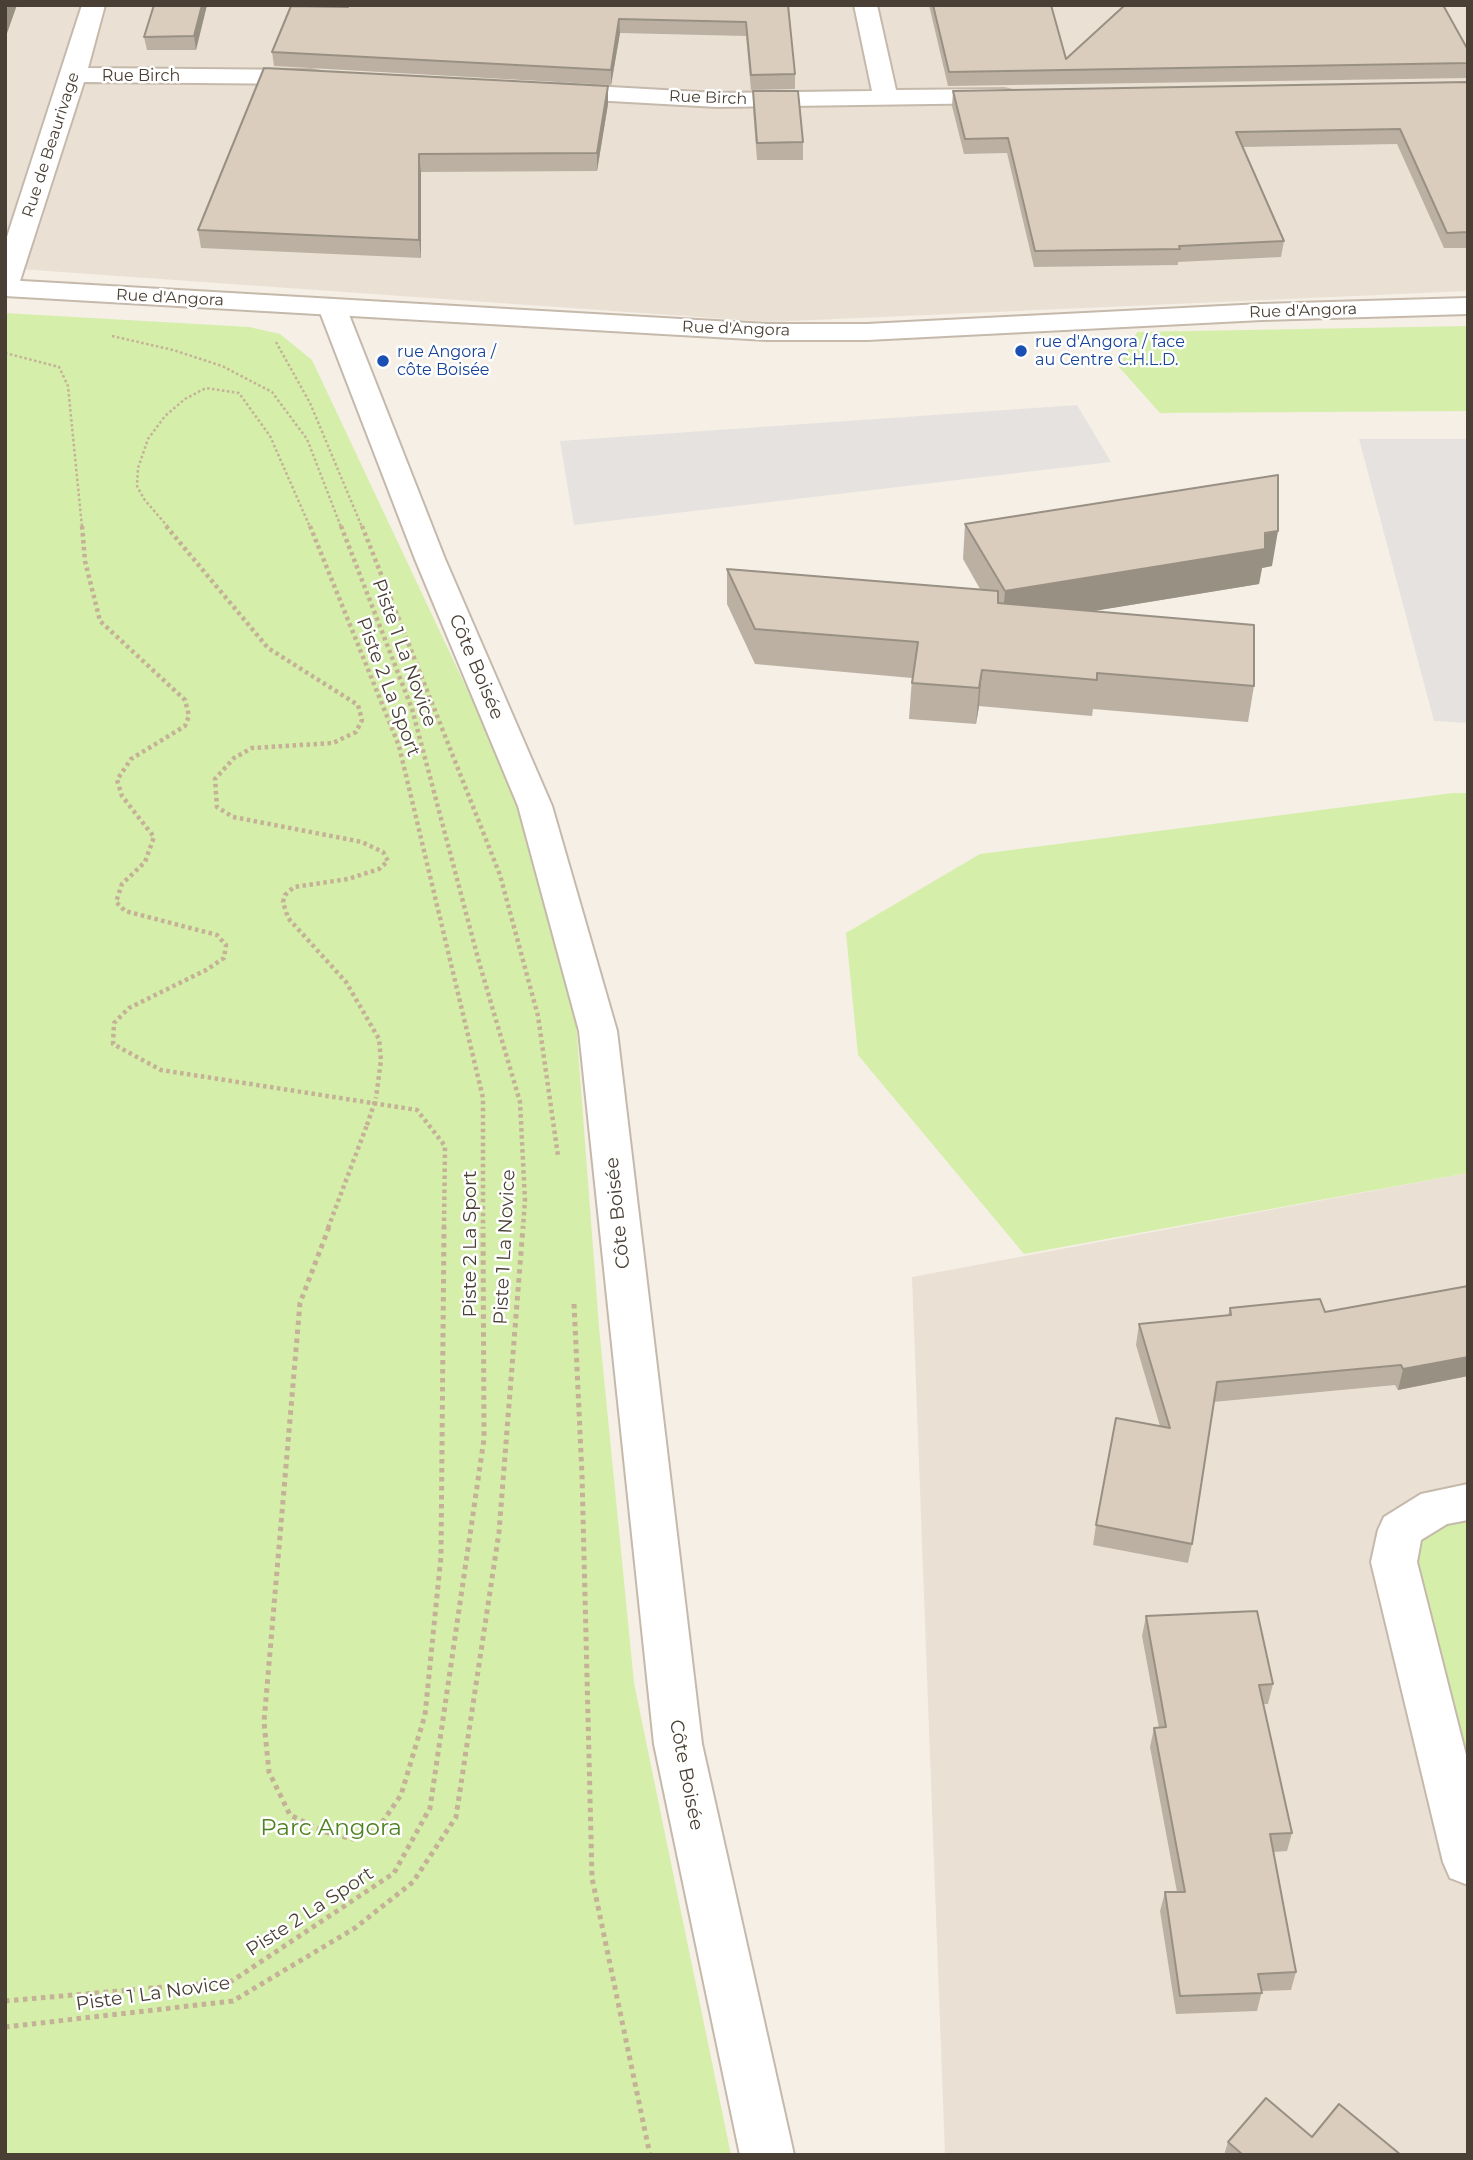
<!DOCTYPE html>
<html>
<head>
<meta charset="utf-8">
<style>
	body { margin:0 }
	#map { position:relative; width:1473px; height:2160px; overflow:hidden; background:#f5efe6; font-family:Montserrat,sans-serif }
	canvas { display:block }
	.frame { position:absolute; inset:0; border:7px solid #493f34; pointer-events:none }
</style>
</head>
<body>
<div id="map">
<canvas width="1473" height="2160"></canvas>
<div class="frame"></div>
</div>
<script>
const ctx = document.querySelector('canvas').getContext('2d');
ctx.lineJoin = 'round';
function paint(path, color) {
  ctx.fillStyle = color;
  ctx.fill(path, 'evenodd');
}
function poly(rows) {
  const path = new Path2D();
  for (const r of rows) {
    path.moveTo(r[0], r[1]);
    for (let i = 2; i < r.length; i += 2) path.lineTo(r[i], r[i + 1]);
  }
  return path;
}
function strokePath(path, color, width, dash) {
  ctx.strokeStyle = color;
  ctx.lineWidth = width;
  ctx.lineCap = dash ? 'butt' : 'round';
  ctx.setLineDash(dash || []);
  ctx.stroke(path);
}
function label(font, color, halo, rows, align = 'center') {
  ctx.font = font + ' Montserrat,sans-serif';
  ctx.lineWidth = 5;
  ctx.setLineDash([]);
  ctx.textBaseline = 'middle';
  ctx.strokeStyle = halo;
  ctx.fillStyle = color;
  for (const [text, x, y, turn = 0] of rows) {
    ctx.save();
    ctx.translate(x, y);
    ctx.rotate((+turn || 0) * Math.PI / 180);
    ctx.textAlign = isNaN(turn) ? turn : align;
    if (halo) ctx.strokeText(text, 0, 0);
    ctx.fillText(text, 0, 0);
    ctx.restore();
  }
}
paint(poly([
	[5,5,1468,5,1468,291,769,322,5,268],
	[1468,1173,1468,2155,945,2155,912,1277]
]), '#eae1d4');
paint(poly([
	[5,313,249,327,280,334,312,360,490,738,532,847,576,1023,599,1327,634,1683,731,2155,5,2155],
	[1468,326,1468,411,1160,413,1119,367,1137,332],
	[1453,793,1468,793,1468,1173,1024,1254,858,1055,846,933,980,854],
	[1468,1502,1468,1862,1400,1530]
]), '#d5eeaa');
paint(poly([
	[1077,405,1111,462,574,525,560,441],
	[1359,439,1468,439,1468,723,1434,721]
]), '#e6e2df');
const minor = poly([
	[82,5,105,5,88,68,311,70,320,72,323,77,320,82,311,84,84,82,19,284,15,290,5,292,5,243,82,5],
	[854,5,877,5,896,90,1004,89,1013,91,1016,96,1013,101,1004,103,717,107,557,98,548,96,545,91,548,86,557,84,717,93,872,91,854,5],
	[332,299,342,301,346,307,445,559,552,806,617,1031,702,1744,794,2155,740,2155,654,1744,579,1031,518,806,415,559,318,307,322,301,332,299],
	[1468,1484,1468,1520,1447,1524,1421,1540,1417,1562,1468,1763,1468,1885,1450,1878,1443,1862,1371,1562,1378,1530,1384,1517,1421,1494,1468,1484]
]);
const tertiary = poly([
	[5,280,767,324,867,324,1262,304,1468,298,1468,314,1262,320,867,340,767,340,5,296,5,280]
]);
strokePath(minor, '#c5b9ab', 4);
strokePath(tertiary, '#c5b9ab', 4);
strokePath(poly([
	[112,336,173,350,222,366,272,392,307,439,341,527],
	[276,342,310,403,362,527],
	[5,353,59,367,68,386,82,527],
	[168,527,144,499,137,486,138,468,148,439,165,416,185,399,206,388,239,393,270,436,310,527]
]), '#c5b197', 2.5, [2.5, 2.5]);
strokePath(poly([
	[82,526,85,561,100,621,185,700,189,716,185,726,131,759,117,780,122,796,154,837,145,862,122,884,116,902,125,911,217,935,226,945,224,958,206,970,129,1008,114,1023,113,1044,161,1070,417,1110,445,1146,444,1228],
	[166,526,268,648,358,705,362,720,356,732,333,743,252,748,234,758,215,779,217,807,233,817,362,842,383,852,388,861,379,869,348,879,294,887,285,895,283,902,288,918,346,982,379,1039,381,1060,376,1098],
	[310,526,399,746,483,1098,483,1228],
	[341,526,412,709,479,962,520,1102,525,1200,523,1228],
	[362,526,500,875,538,1016,558,1156],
	[328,1228,367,1125]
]), '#c5b197', 4.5, [3.5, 3.5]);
strokePath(poly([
	[329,1227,300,1303,264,1722,269,1772,290,1815,325,1832,353,1839,379,1827,401,1795,425,1715,441,1556,444,1227],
	[574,1304,582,1475,592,1878,650,2155],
	[5,2001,232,1981,394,1873,430,1808,484,1439,483,1227],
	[5,2027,233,2001,355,1928,413,1882,456,1817,499,1532,523,1227]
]), '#c5b197', 5, [4.5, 4.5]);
paint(minor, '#fff');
paint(tertiary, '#fff');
strokePath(poly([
	[367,1125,376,1098]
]), '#c5b197', 4.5, [3.5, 3.5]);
paint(poly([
	[154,5,207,5,196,50,147,50,144,37],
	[788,5,795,74,795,89,751,90,746,36,620,33,611,85,274,66,272,52,348,7],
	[929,5,1051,5,1066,59,1468,50,1468,78,948,86],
	[1468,82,1468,248,1444,248,1397,144,1242,147,1284,241,1281,257,1178,262,1178,265,1034,267,1007,153,964,154,952,106,953,91],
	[608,86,608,104,597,171,421,172,421,258,201,248,198,230],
	[753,91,803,142,803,160,757,160,753,109],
	[965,524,1272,566,1262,568,1259,584,1093,611,1254,686,1248,722,1093,709,1092,716,979,706,976,724,909,719,912,678,755,664,727,604,727,569,980,589,963,559],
	[1468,1286,1468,1376,1398,1390,1395,1385,1213,1402,1192,1544,1188,1563,1093,1545,1096,1525,1160,1426,1136,1345,1139,1324,1228,1315,1230,1308,1325,1312],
	[1146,1616,1273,1684,1268,1704,1263,1704,1292,1833,1287,1851,1273,1852,1296,1972,1291,1990,1262,1991,1257,2011,1176,2014,1160,1911,1165,1892,1177,1892,1150,1747,1154,1728,1159,1728,1142,1636],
	[1312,2137,1401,2155,1224,2155,1228,2142]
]), '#bcb0a3');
paint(poly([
	[8,5,17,5,5,39,5,14],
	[202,5,207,5,196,50,194,36],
	[619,19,620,33,611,85,611,70],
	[608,86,608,104,597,171,597,153],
	[419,154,421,172,421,258,419,240],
	[1278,531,1272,566,1262,568,1259,584,1002,626,1005,591],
	[982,670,979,706,976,724,979,688],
	[1468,1357,1468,1376,1398,1390,1403,1369]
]), '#999084');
const building = poly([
	[154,5,202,5,194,36,144,37,154,5],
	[349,5,788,5,795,74,751,75,746,22,619,19,611,70,272,52,291,6,348,7,349,5],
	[933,5,1051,5,1066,59,1125,5,1443,5,1468,50,1468,63,949,72,933,5],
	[264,68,608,86,597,153,419,154,419,240,198,230,264,68],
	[1468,82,1468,232,1447,233,1400,129,1236,132,1284,241,1179,246,1180,249,1035,251,1008,138,965,139,953,91,1468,82],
	[753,91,798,91,803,142,757,143,753,91],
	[1278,475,1278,531,1265,533,1265,549,1005,591,965,524,1278,475],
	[727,569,998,591,998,603,1254,625,1254,686,1097,673,1097,680,982,670,979,688,912,683,918,642,755,629,727,569],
	[1468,1286,1468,1357,1403,1369,1401,1365,1217,1382,1192,1544,1096,1525,1116,1418,1170,1428,1139,1324,1231,1315,1230,1308,1320,1299,1325,1312,1468,1286],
	[1257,1611,1273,1684,1259,1685,1292,1833,1270,1834,1296,1972,1258,1974,1262,1993,1180,1996,1165,1892,1185,1892,1154,1728,1166,1727,1146,1616,1257,1611],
	[1266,2098,1312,2137,1339,2104,1401,2155,1243,2155,1228,2142,1266,2098]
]);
paint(building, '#dbcdbd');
strokePath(building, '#999084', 2);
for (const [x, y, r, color] of [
	[1021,351,7,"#1a4fb4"],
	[383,361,7,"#1a4fb4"]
]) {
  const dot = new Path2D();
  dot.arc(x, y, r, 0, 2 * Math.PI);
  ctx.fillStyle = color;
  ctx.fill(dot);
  strokePath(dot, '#fff', 2.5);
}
label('16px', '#493f34', '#fff', [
	["Rue Birch",141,76],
	["Rue Birch",708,98,2],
	["Rue de Beaurivage",51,145,-72],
	["Rue d'Angora",170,298,3],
	["Rue d'Angora",1303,311,-2],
	["Rue d'Angora",736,329,2]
]);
label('16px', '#164399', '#fff', [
	["rue d'Angora / face",1035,342],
	["au Centre C.H.L.D.",1035,360],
	["rue Angora /",397,352],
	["côte Boisée",397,370]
], 'left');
label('19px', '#493f34', '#fff', [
	["Piste 1 La Novice",404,653,70],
	["Côte Boisée",476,667,67],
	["Piste 2 La Sport",388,687,69],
	["Côte Boisée",618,1213,-96],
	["Piste 2 La Sport",470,1244,-90],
	["Piste 1 La Novice",505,1247,-87],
	["Côte Boisée",686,1775,79],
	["Piste 2 La Sport",310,1912,-33],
	["Piste 1 La Novice",153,1994,-8]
]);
label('23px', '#4d8220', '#fff', [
	["Parc Angora",331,1828]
]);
</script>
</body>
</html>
